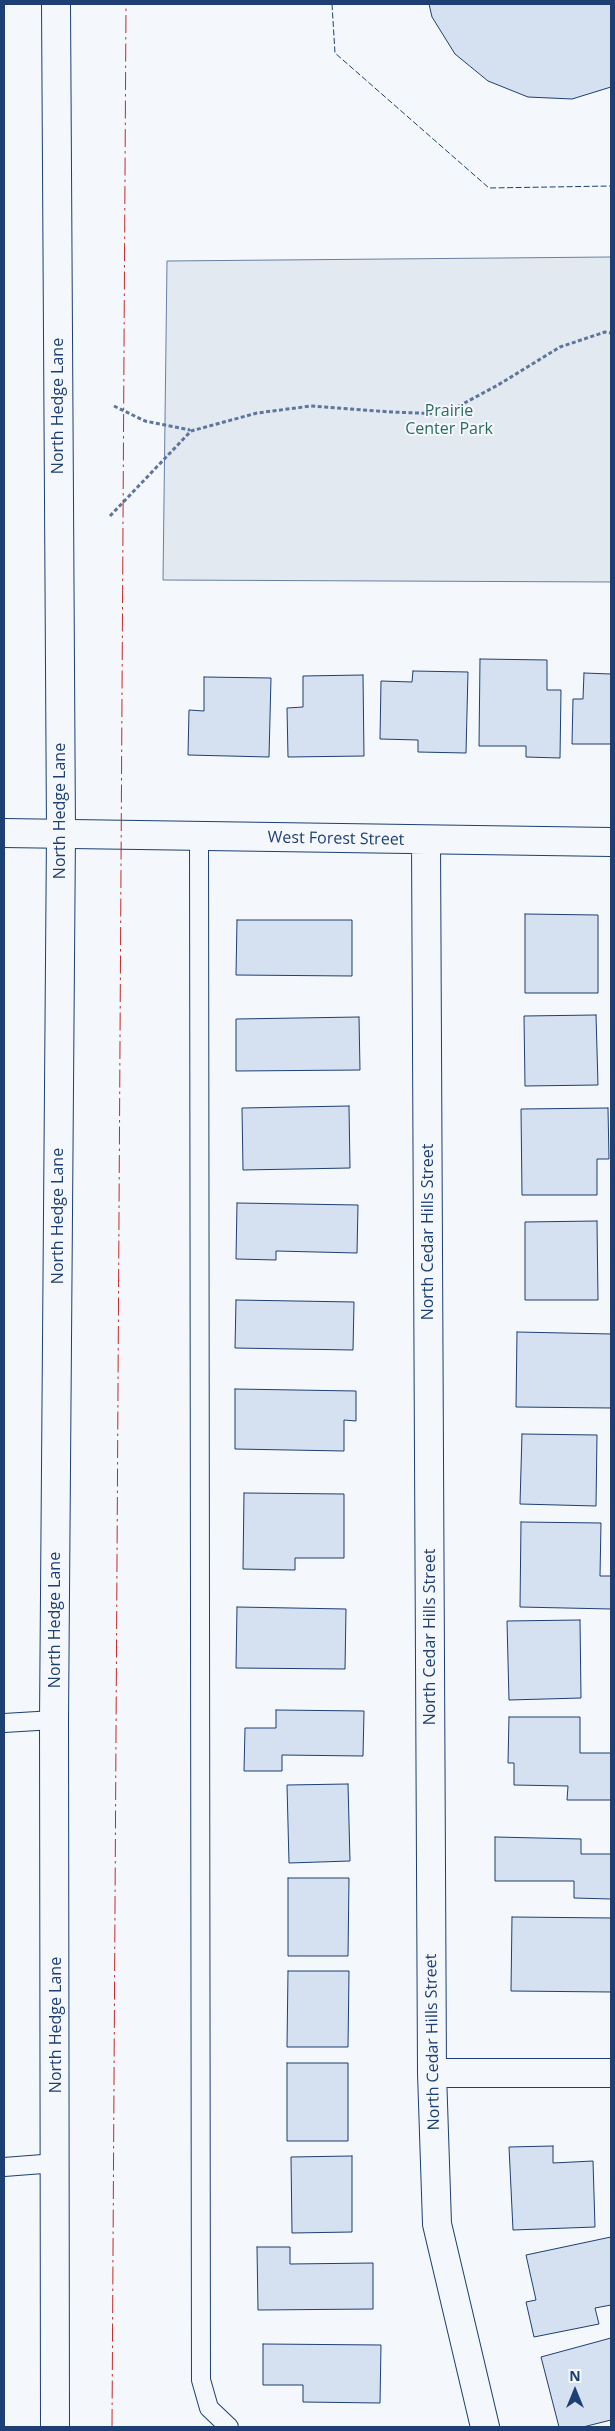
<!DOCTYPE html>
<html>
<head>
<meta charset="utf-8">
<style>
	body { margin:0 }
	#map { position:relative; width:615px; height:2431px; overflow:hidden; background:#f4f7fb; font-family:"Open Sans",sans-serif }
	canvas { display:block }
	.frame { position:absolute; inset:0; border:5px solid #1d3f73; pointer-events:none }
	.north { position:absolute; left:550px; top:2366px; width:50px; height:50px; -webkit-text-stroke:4px #f4f7fb; paint-order:stroke; rotate:0deg; font-size:14px; font-weight:700; line-height:20px; text-align:center; color:#1d3f73 }
	.north::after { content:''; display:block; margin:auto; width:18px; height:22px; background:#1d3f73; clip-path:polygon(50% 0,100% 100%,50% 72%,0 100%) }
</style>
</head>
<body>
<div id="map">
<canvas width="615" height="2431"></canvas>
<div class="frame"></div>
<div class="north">N</div>
</div>
<script>
const ctx = document.querySelector('canvas').getContext('2d');
ctx.lineJoin = 'round';
function paint(path, color) {
  ctx.fillStyle = color;
  ctx.fill(path, 'evenodd');
}
function poly(rows) {
  const path = new Path2D();
  for (const r of rows) {
    path.moveTo(r[0], r[1]);
    for (let i = 2; i < r.length; i += 2) path.lineTo(r[i], r[i + 1]);
  }
  return path;
}
function strokePath(path, color, width, dash) {
  ctx.strokeStyle = color;
  ctx.lineWidth = width;
  ctx.lineCap = dash ? 'butt' : 'round';
  ctx.setLineDash(dash || []);
  ctx.stroke(path);
}
function label(font, color, halo, rows, align = 'center') {
  ctx.font = font + ' "Open Sans",sans-serif';
  ctx.lineWidth = 4;
  ctx.setLineDash([]);
  ctx.textBaseline = 'middle';
  ctx.strokeStyle = halo;
  ctx.fillStyle = color;
  for (const [text, x, y, turn = 0] of rows) {
    ctx.save();
    ctx.translate(x, y);
    ctx.rotate((+turn || 0) * Math.PI / 180);
    ctx.textAlign = isNaN(turn) ? turn : align;
    if (halo) ctx.strokeText(text, 0, 0);
    ctx.fillText(text, 0, 0);
    ctx.restore();
  }
}
const green = poly([
	[611,257,611,582,163,580,167,261,611,257]
]);
paint(green, '#e3e9f0');
strokePath(green, '#687fa3', 1);
const building = poly([
	[429,4,611,4,611,87,572,99,528,97,488,81,455,54,432,17,429,4],
	[480,659,547,660,547,690,561,690,560,758,526,757,526,746,479,746,480,659],
	[413,671,468,672,466,753,418,752,418,740,380,739,381,681,412,682,413,671],
	[584,673,611,674,611,744,572,744,573,699,583,699,584,673],
	[363,675,364,756,288,757,287,708,303,707,303,676,363,675],
	[204,677,271,678,269,757,188,755,189,710,204,711,204,677],
	[525,914,598,915,598,993,525,993,525,914],
	[237,920,352,920,352,976,236,975,237,920],
	[596,1015,598,1085,525,1086,524,1016,596,1015],
	[359,1017,360,1070,236,1071,236,1019,359,1017],
	[349,1106,350,1168,243,1170,242,1108,349,1106],
	[608,1108,609,1159,597,1159,597,1195,522,1195,521,1109,608,1108],
	[237,1203,358,1205,357,1253,276,1251,276,1260,236,1259,237,1203],
	[597,1221,598,1300,525,1300,525,1222,597,1221],
	[236,1300,354,1302,353,1350,235,1348,236,1300],
	[517,1332,611,1334,611,1408,516,1407,517,1332],
	[235,1389,356,1391,356,1421,344,1420,344,1451,235,1449,235,1389],
	[522,1434,597,1435,596,1506,520,1504,522,1434],
	[244,1493,344,1494,344,1558,295,1558,295,1570,243,1569,244,1493],
	[521,1522,601,1523,600,1576,611,1576,611,1609,520,1607,521,1522],
	[237,1607,346,1609,345,1669,236,1668,237,1607],
	[580,1620,581,1698,509,1700,507,1621,580,1620],
	[276,1710,364,1711,363,1756,282,1755,282,1771,244,1771,245,1728,276,1728,276,1710],
	[509,1717,580,1717,580,1753,611,1753,611,1800,567,1800,568,1786,514,1785,514,1763,508,1763,509,1717],
	[348,1784,350,1861,289,1863,287,1785,348,1784],
	[495,1837,581,1839,581,1854,611,1854,611,1899,574,1898,574,1881,495,1881,495,1837],
	[288,1878,349,1878,348,1956,288,1956,288,1878],
	[512,1917,611,1918,611,1992,511,1991,512,1917],
	[288,1971,349,1971,348,2047,287,2047,288,1971],
	[287,2063,348,2063,348,2141,287,2141,287,2063],
	[553,2146,553,2163,593,2161,595,2227,513,2230,509,2147,553,2146],
	[352,2156,352,2232,292,2233,291,2157,352,2156],
	[611,2237,611,2305,595,2308,599,2324,534,2337,526,2302,536,2300,526,2255,611,2237],
	[257,2247,290,2247,290,2264,373,2263,373,2309,258,2310,257,2247],
	[611,2338,611,2420,583,2427,559,2427,541,2357,611,2338],
	[263,2344,381,2345,380,2403,303,2402,303,2385,263,2385,263,2344]
]);
paint(building, '#d5e0f0');
strokePath(building, '#1d3f73', 1);
const service = poly([
	[199,836,201,2380,209,2408,229,2427],
	[4,1723,54,1720],
	[4,2167,56,2163]
]);
const minor = poly([
	[4,833,611,842],
	[426,841,432,2073,437,2224,485,2427],
	[432,2073,611,2073]
]);
const tertiary = poly([
	[55,2427,54,1720,61,833,56,4]
]);
strokePath(service, '#1d3f73', 20);
strokePath(minor, '#1d3f73', 30);
strokePath(tertiary, '#1d3f73', 30);
strokePath(poly([
	[114,406,145,421,190,430],
	[110,516,191,431,257,413,311,406,391,412,444,414,498,385,560,347,605,332,611,333]
]), '#5e769c', 3, [4, 2.5]);
strokePath(service, '#f4f7fb', 18);
strokePath(minor, '#f4f7fb', 28);
strokePath(tertiary, '#f4f7fb', 28);
strokePath(poly([
	[332,4,335,53,489,188,611,186]
]), '#1d3f73', 1, [6, 2.5]);
strokePath(poly([
	[112,2427,126,4]
]), '#c62828', 1, [18, 4, 2.5, 4]);
label('16px', '#1d3f73', '#f4f7fb', [
	["North Hedge Lane",58,406,-90],
	["North Hedge Lane",60,811,-90],
	["West Forest Street",336,839,1],
	["North Hedge Lane",58,1216,-90],
	["North Cedar Hills Street",428,1232,-90],
	["North Hedge Lane",55,1620,-90],
	["North Cedar Hills Street",430,1637,-90],
	["North Hedge Lane",56,2025,-90],
	["North Cedar Hills Street",433,2042,-91]
]);
label('16px', '#2c6c60', '#f4f7fb', [
	["Prairie",449,411],
	["Center Park",449,429]
]);
</script>
</body>
</html>
